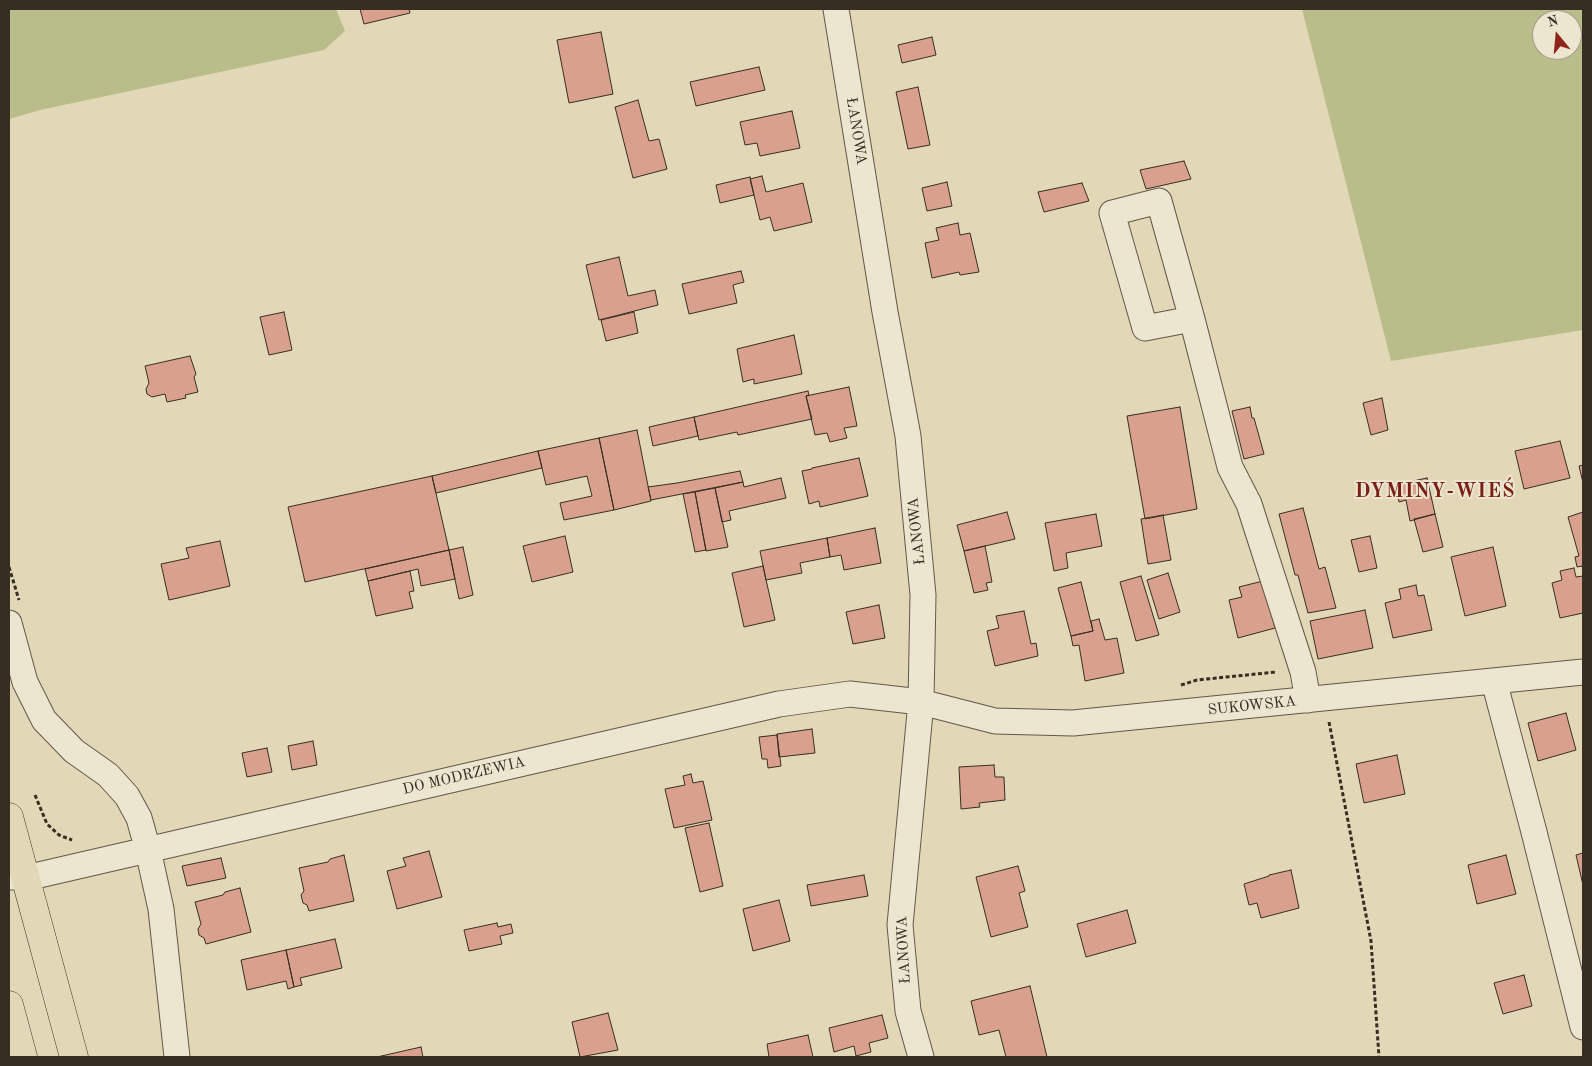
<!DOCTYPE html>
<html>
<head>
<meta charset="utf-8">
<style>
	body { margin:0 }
	#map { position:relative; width:1592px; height:1066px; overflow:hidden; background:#e2d7b7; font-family:"Old Standard TT",serif }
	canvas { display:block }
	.frame { position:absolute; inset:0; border:10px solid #372e23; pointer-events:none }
	.north { position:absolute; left:1532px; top:10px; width:50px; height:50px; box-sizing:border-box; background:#ece5d0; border:1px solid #a49c8b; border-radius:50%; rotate:343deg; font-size:14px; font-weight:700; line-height:20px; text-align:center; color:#372e23 }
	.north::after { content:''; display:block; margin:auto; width:18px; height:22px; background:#8f2418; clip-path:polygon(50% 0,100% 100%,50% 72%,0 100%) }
</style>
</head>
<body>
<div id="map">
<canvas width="1592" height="1066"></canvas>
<div class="frame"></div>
<div class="north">N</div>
</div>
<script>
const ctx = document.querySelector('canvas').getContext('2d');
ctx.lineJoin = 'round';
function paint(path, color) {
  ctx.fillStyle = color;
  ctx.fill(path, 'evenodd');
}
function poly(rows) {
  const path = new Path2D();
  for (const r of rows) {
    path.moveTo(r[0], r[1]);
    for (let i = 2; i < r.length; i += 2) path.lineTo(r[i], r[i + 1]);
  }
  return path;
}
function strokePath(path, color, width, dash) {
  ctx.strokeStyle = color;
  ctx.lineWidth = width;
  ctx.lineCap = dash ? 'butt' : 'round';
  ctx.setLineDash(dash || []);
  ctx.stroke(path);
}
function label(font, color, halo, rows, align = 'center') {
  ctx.font = font + ' "Old Standard TT",serif';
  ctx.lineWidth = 4;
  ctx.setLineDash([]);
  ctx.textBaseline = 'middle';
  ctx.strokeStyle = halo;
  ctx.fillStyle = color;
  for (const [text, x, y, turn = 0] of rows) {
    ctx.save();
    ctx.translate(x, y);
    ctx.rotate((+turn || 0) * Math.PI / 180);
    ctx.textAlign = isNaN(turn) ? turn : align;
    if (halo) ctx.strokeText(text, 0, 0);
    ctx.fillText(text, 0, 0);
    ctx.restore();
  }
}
paint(poly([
	[9,9,336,9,345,31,324,50,40,110,9,119],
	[1302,9,1583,9,1583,330,1391,361],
	[1542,20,1572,20,1572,50,1542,50]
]), '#b9bd8a');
const building = poly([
	[360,9,409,9,410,13,364,24,360,9],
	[601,32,613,94,569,103,557,40,601,32],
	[932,37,936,55,902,63,898,45,932,37],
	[759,67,765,90,696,106,690,82,759,67],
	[918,87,930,145,908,149,896,92,918,87],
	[638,100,649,141,659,139,667,169,633,178,615,107,638,100],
	[792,111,800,148,760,156,757,143,745,145,740,122,792,111],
	[1184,161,1191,179,1146,189,1140,170,1184,161],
	[762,176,766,192,803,183,812,222,774,231,770,217,760,220,750,179,762,176],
	[750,177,754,195,720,203,716,185,750,177],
	[947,182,952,206,927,211,922,188,947,182],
	[1082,183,1089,201,1044,212,1038,192,1082,183],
	[958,223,960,235,970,233,979,272,960,275,959,272,932,278,925,243,939,240,936,228,958,223],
	[619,257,628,296,655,290,658,305,599,320,586,265,619,257],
	[741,271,744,282,733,285,737,303,689,314,682,284,741,271],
	[284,312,292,350,269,355,260,317,284,312],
	[634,312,638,333,606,341,601,320,634,312],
	[794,335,802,374,754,384,754,379,743,382,737,349,794,335],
	[190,356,196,374,194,377,198,392,185,395,186,398,167,402,165,394,152,397,147,394,146,389,149,383,145,366,190,356],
	[849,387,857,426,844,428,847,438,830,442,827,433,815,435,806,396,849,387],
	[808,391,809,395,806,396,812,419,738,435,737,432,699,440,694,417,808,391],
	[1382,398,1388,430,1371,435,1363,403,1382,398],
	[1180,407,1197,509,1145,519,1127,416,1180,407],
	[1250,407,1252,418,1254,418,1264,454,1244,459,1232,411,1250,407],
	[694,417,698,436,653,446,649,427,694,417],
	[637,430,651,501,614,510,599,438,637,430],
	[599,438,614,510,564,520,560,503,592,496,587,476,546,485,538,451,599,438],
	[1560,441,1570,478,1524,489,1515,451,1560,441],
	[538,451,542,468,436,493,432,476,538,451],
	[859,458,868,496,820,507,819,501,809,504,802,471,812,469,812,468,859,458],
	[1583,465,1583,483,1579,466,1583,465],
	[740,471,743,482,651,500,648,487,677,483,740,471],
	[432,476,449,550,305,582,288,507,432,476],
	[781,478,786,498,729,511,731,520,722,522,715,488,743,482,744,487,781,478],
	[1427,478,1435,514,1410,521,1406,500,1399,502,1395,485,1427,478],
	[715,488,728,547,706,551,695,492,715,488],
	[695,492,706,550,695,552,683,494,695,492],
	[1303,508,1319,569,1325,567,1336,608,1308,613,1298,575,1295,575,1279,514,1303,508],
	[1007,512,1015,539,964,551,957,525,1007,512],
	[1583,512,1583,570,1582,566,1577,567,1575,557,1579,556,1568,517,1583,512],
	[1096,514,1102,546,1066,553,1068,568,1054,571,1045,523,1096,514],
	[1435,514,1443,547,1423,552,1414,519,1435,514],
	[1163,515,1171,560,1148,564,1141,519,1163,515],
	[875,528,881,563,844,570,841,555,830,557,827,538,875,528],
	[565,536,573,572,532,582,523,546,565,536],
	[1370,536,1377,568,1359,572,1351,540,1370,536],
	[827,538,830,557,800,563,802,573,766,580,760,551,827,538],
	[220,541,230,586,169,600,161,564,189,558,186,548,220,541],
	[985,546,992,582,986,583,988,590,974,593,964,551,985,546],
	[463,547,473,595,459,599,449,550,463,547],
	[1493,547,1506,606,1465,616,1451,557,1493,547],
	[449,550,455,579,421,586,418,569,368,581,365,569,449,550],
	[763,566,775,620,744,627,732,573,763,566],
	[1574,568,1576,577,1583,576,1583,613,1560,618,1552,583,1562,580,1560,571,1574,568],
	[410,571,414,591,409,592,413,608,376,616,368,581,410,571],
	[1168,573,1180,612,1159,619,1147,580,1168,573],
	[1141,576,1159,635,1136,641,1120,582,1141,576],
	[1263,581,1275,628,1238,638,1229,600,1242,597,1239,587,1263,581],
	[1081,582,1093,631,1071,636,1058,588,1081,582],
	[1416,585,1418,596,1424,595,1432,630,1393,638,1385,603,1401,599,1399,589,1416,585],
	[879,605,885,638,853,644,846,612,879,605],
	[1365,610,1373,648,1318,659,1310,621,1365,610],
	[1024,611,1031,644,1036,643,1038,656,995,666,987,631,999,628,996,616,1024,611],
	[1099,619,1105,640,1117,638,1124,673,1085,681,1079,645,1073,646,1071,636,1093,631,1091,621,1099,619],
	[1566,713,1576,750,1538,761,1528,723,1566,713],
	[812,729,815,753,779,757,777,734,812,729],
	[777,735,781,766,768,768,767,759,762,759,759,737,777,735],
	[313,741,317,765,292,770,288,746,313,741],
	[267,748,272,772,247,777,242,753,267,748],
	[1397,755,1405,794,1364,803,1356,764,1397,755],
	[994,765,995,777,1004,777,1005,800,979,803,980,807,961,809,959,767,994,765],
	[691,774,693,783,703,781,712,820,674,828,665,789,685,785,683,776,691,774],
	[709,823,723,886,700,892,685,828,709,823],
	[429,851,442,897,397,909,387,871,406,866,403,858,429,851],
	[1583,853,1583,885,1576,855,1583,853],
	[344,855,354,901,309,911,307,905,303,903,301,895,304,891,299,868,328,862,330,859,344,855],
	[1506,855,1516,894,1477,904,1468,865,1506,855],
	[221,858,226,878,187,886,182,866,221,858],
	[1018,866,1025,891,1019,893,1028,927,991,937,976,877,1018,866],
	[1291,870,1299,908,1261,918,1257,903,1249,905,1244,884,1269,876,1269,875,1291,870],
	[864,875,868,896,811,906,807,885,864,875],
	[240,888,251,932,206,944,204,938,199,935,198,929,201,924,195,902,223,895,225,892,240,888],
	[779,900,790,941,753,951,743,909,779,900],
	[1127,910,1136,943,1086,957,1077,924,1127,910],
	[497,923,498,927,511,924,513,933,500,936,502,944,469,951,464,930,497,923],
	[335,939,342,968,300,978,302,985,294,987,286,950,335,939],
	[286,950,294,987,288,989,286,981,247,990,241,960,286,950],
	[1524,975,1532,1006,1503,1014,1494,983,1524,975],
	[1030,986,1047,1057,1006,1057,999,1030,979,1035,971,1001,1030,986],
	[608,1013,618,1050,580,1057,572,1022,608,1013],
	[882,1015,888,1038,869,1043,871,1052,856,1056,854,1046,834,1052,829,1028,882,1015],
	[808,1035,813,1057,769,1057,767,1044,808,1035],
	[421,1047,423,1057,377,1057,421,1047]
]);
paint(building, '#d9a18d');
strokePath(building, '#372e23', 1);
const minor = poly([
	[836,9,885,312,908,436,923,595,921,702,900,925,908,1011,921,1057],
	[1192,319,1145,328,1112,213,1159,201,1192,319,1230,467,1249,504,1303,672,1308,700],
	[9,623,25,682,44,720,74,751,108,775,127,796,139,818,148,850,161,909,177,1057],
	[1494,681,1534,832,1583,1027],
	[9,877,25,877,39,875,779,704,850,694,921,702,995,721,1073,723,1583,672]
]);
const major = poly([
	[9,817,74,1057],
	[9,1005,23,1057]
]);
strokePath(minor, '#625848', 27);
strokePath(major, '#372e23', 29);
strokePath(poly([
	[9,567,19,600],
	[1181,685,1197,680,1276,672],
	[1329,722,1371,941,1379,1057],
	[35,795,47,824,59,835,72,840]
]), '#372e23', 3, [4, 2.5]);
strokePath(minor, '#ece5d0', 25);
strokePath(major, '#e2d7b7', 28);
label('15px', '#372e23', '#ece5d0', [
	["ŁANOWA",856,131,81],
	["ŁANOWA",917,531,-96],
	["SUKOWSKA",1252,706,-6],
	["DO MODRZEWIA",464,776,-13],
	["ŁANOWA",904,950,-93]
]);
ctx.letterSpacing = '1px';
label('bold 20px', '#7a1f14', '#ece5d0', [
	["DYMINY-WIEŚ",1435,492]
]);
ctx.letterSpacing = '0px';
</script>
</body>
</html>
